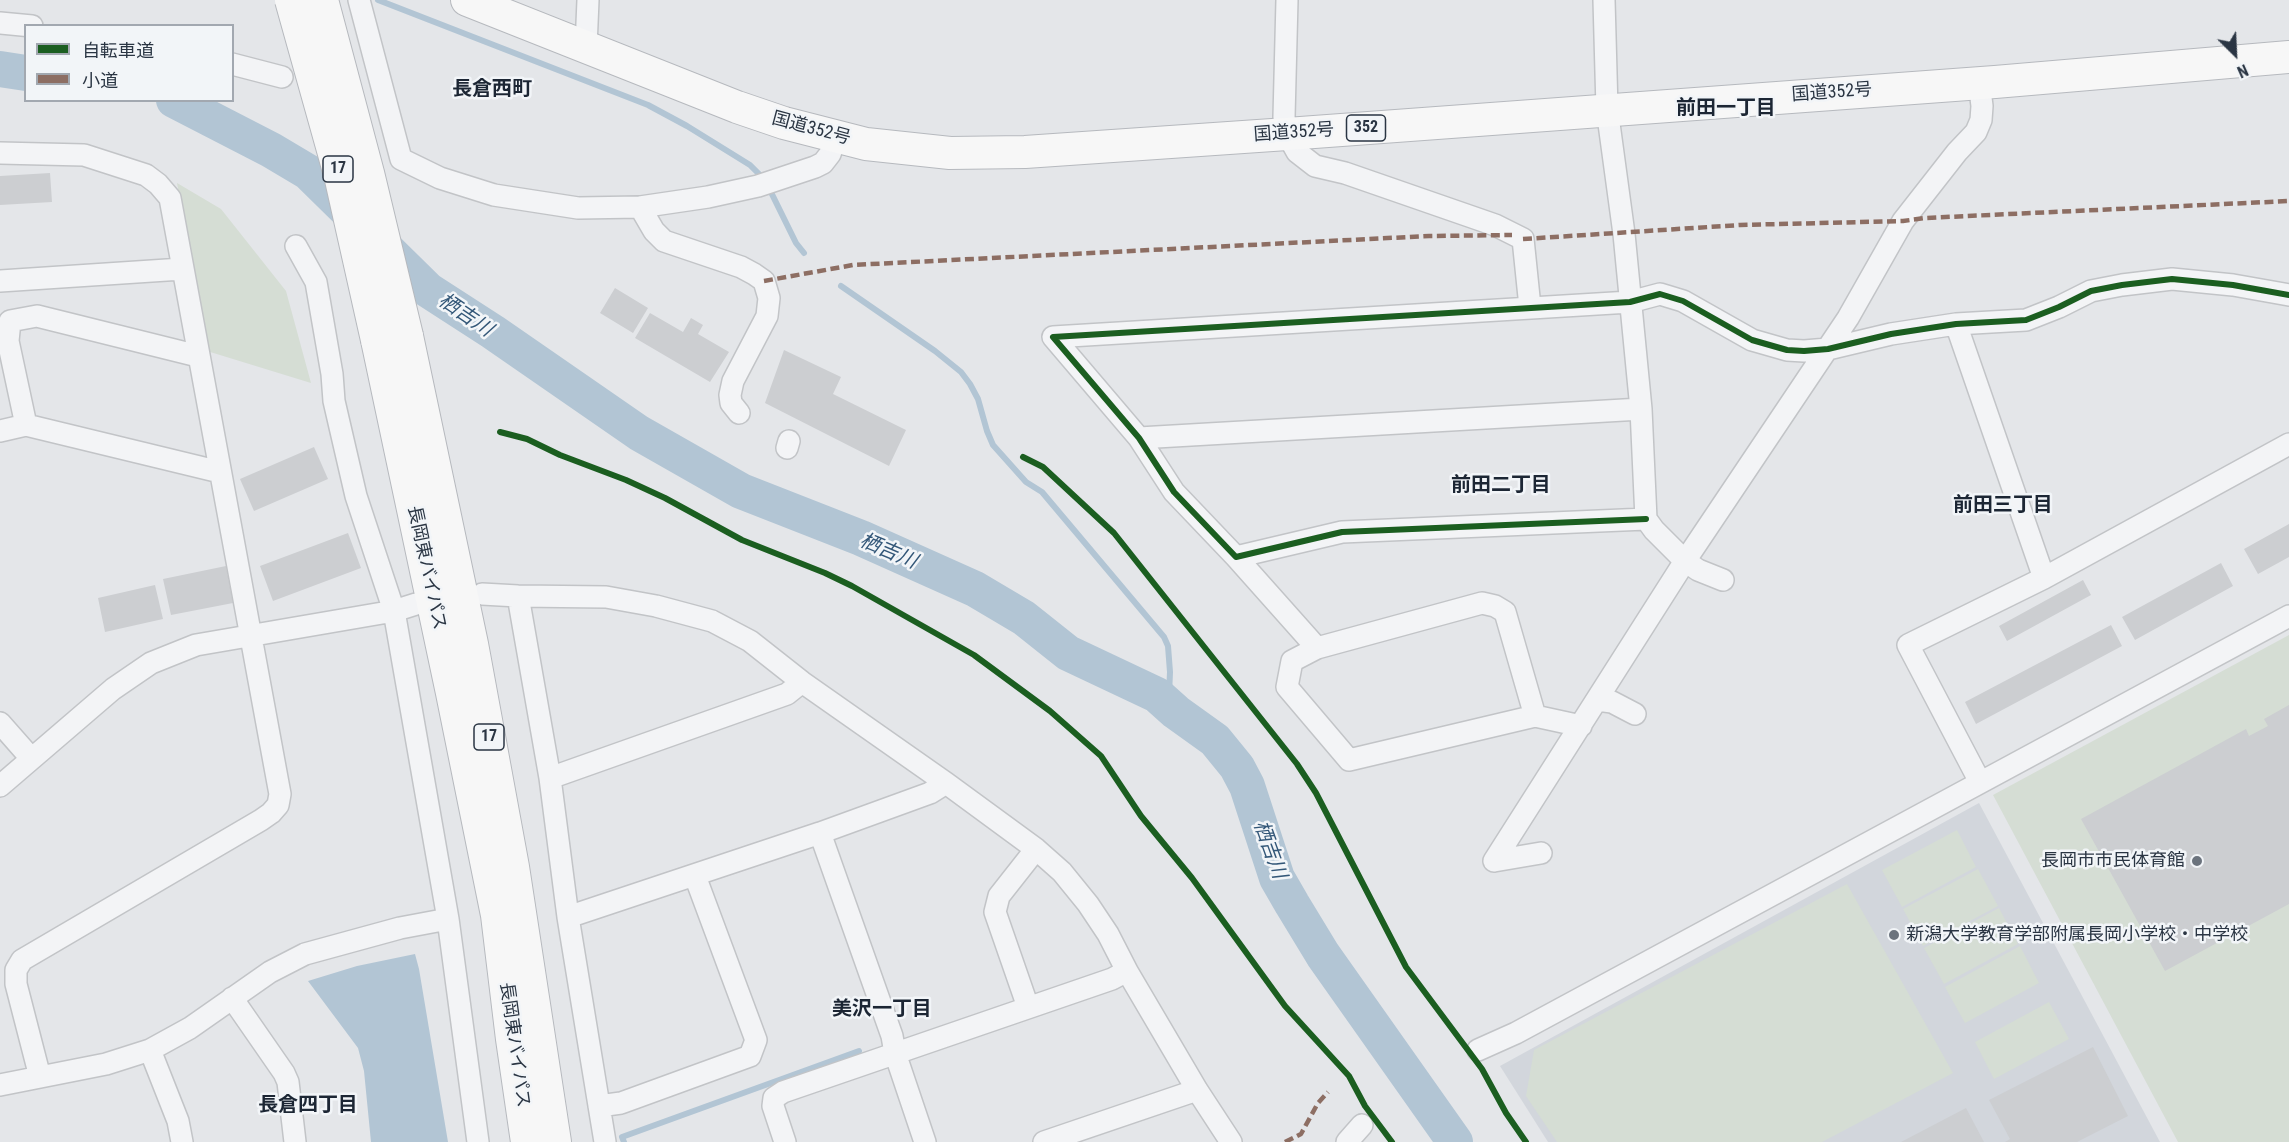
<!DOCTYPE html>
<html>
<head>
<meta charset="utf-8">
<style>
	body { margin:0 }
	#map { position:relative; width:2289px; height:1142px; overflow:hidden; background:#e4e6e9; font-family:"Roboto Condensed","Noto Sans JP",sans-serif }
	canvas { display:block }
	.legend { position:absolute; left:24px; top:24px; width:210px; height:78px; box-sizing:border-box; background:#f2f5f8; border:2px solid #a2a8b0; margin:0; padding:8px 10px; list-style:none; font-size:18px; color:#2a3543 }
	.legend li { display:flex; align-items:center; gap:12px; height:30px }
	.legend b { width:30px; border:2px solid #a2a8b0 }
	.north { position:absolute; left:2205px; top:24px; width:60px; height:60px; -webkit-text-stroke:4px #f2f5f8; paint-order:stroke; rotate:156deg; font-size:16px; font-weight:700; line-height:24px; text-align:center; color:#2a3543 }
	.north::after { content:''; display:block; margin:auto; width:21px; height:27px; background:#2a3543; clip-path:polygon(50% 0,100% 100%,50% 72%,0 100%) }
</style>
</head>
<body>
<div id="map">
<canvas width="2289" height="1142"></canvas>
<ul class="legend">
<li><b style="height:8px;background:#1b5e20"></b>自転車道</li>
<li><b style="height:8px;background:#8d6e63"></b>小道</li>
</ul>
<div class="north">N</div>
</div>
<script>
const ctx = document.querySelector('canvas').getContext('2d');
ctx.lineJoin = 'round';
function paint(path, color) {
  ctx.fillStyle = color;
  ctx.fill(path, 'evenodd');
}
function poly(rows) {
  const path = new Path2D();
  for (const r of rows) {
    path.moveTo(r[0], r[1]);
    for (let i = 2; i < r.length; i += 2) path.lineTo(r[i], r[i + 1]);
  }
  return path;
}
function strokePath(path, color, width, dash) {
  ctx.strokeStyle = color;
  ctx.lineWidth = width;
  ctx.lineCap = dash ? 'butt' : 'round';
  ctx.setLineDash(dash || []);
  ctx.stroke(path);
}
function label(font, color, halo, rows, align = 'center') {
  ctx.font = font + ' "Roboto Condensed","Noto Sans JP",sans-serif';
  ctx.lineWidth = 5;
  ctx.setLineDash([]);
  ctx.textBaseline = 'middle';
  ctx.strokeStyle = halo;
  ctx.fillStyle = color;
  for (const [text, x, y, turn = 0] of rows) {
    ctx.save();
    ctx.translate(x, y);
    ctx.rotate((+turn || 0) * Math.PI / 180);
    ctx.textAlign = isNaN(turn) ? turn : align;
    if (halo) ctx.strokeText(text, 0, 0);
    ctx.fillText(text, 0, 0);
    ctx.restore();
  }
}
paint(poly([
	[1979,803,2160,1142,1548,1142,1500,1066]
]), '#d2d6dc');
paint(poly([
	[177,183,221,209,286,291,311,383,207,351],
	[2289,635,2289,1142,2178,1142,1993,795],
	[1957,830,1976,867,1902,907,1882,870],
	[1978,869,1998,906,1923,946,1903,909],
	[1847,884,1953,1073,1822,1142,1557,1142,1526,1096,1534,1050],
	[1999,908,2018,944,1944,984,1924,948],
	[2020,946,2039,983,1965,1023,1945,987],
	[2049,1002,2069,1039,1994,1079,1975,1042]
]), '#d5ddd4');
paint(poly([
	[415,954,419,969,448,1142,371,1142,364,1071,358,1048,308,981,357,966]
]), '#b2c5d4');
strokePath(poly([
	[378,0,648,105,687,126,750,165,765,180,796,243,804,253],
	[841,286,935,351,961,372,970,384,978,399,987,431,993,445,1026,482,1042,492,1164,637,1168,646,1170,672,1169,695,1176,712],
	[624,1142,622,1137,859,1051]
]), '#b2c5d4', 6);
strokePath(poly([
	[0,69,26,73],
	[174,100,271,150,308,172,428,290,493,332,639,433,741,491,861,538,975,589,1024,618,1068,653,1157,695,1176,712,1215,740,1237,767,1247,786,1277,878,1292,904,1323,955,1455,1142]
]), '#b2c5d4', 36);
paint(poly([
	[50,173,52,202,0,205,0,176],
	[615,288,648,308,633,333,600,313],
	[650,313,683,332,691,318,703,325,698,334,729,352,710,382,635,338],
	[784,350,841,377,833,394,906,430,889,466,765,403],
	[314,447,328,479,254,511,240,479],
	[2289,524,2289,557,2258,574,2244,549],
	[348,533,361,568,273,601,260,566],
	[2221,563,2233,586,2135,640,2122,617],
	[226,566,233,603,171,615,163,579],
	[2083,580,2091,595,2007,641,1999,626],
	[155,585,163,619,105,632,98,598],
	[2111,625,2122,646,1976,724,1965,702],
	[2289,705,2289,904,2165,971,2081,819,2246,729,2249,736,2268,726,2264,719],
	[2093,1047,2128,1116,2077,1142,2005,1142,2010,1139,1989,1100],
	[1966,1108,1984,1142,1901,1142]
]), '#ccced1');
const minor = poly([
	[359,0,401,159,440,178,494,195,578,208,640,207,708,197,758,186,815,167,823,163,830,154,836,137],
	[1287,0,1284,117,1287,134,1297,152,1315,166,1345,173,1495,225,1523,239,1530,307],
	[1604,0,1607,109,1624,234,1641,409,1646,519,1654,530,1685,561,1698,570,1723,580],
	[0,23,32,26],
	[586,47,588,0],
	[232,64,282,77],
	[0,153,84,155,146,175,158,184,170,198,280,794,278,805,271,813,261,820,22,960,16,970,16,984,40,1077],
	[640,207,654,231,664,241,741,267,754,274,764,281,769,298,767,316,733,381,730,395,731,403,739,413],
	[296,246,316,282,332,374,334,401,356,496,394,611,448,919,478,1142],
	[0,281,182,269],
	[1956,324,2044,578],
	[26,425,8,341,10,321,37,316,198,356],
	[0,431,26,425,220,472],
	[1139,438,1641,409],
	[787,448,789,441],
	[1646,519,1342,532,1236,557,1174,492,1139,438,1053,337,1630,302,1660,294,1683,301,1752,340,1787,350,1804,351,1828,349,1891,334,1956,324,2026,320,2059,307,2091,291,2122,285,2172,279,2233,285,2289,295],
	[1236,557,1317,648,1482,603,1495,606,1505,612,1535,716,1581,726],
	[482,594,518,596,606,597,656,606,712,621,750,641,802,682,946,783,1036,849,1062,872,1088,904,1108,934,1127,971,1197,1090,1231,1142],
	[518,596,550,778,568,917,605,1142],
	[1317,648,1292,661,1287,687,1349,760,1535,716],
	[1597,700,1612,702,1635,714],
	[0,723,30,757],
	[550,778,787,694,802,682],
	[1980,782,1908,645,2044,578,2289,444],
	[0,786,113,689,151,663,196,645,394,611,416,604],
	[820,833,892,1036,895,1053,925,1142],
	[1494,861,1685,561,1848,318,1903,221,1957,152,1976,132,1981,120,1982,106,1979,82],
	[1494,861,1541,853],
	[568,917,820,833,930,793,946,783],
	[232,998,284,1073,288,1082,295,1142],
	[1028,1007,995,912,999,896,1036,849],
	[150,1050,178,1121,182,1142],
	[1478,1050,1516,1033,2289,616],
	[0,1085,106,1064,150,1050,190,1028,270,972,305,954,400,928,448,919],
	[599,1106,621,1103,750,1056,756,1040,695,876],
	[785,1142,773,1106,774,1098,783,1092,1112,979,1127,971],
	[1044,1142,1197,1090],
	[1347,1142,1362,1125]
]);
const highway = poly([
	[467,0,737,107,784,123,866,144,950,153,1025,152,1287,134,1995,82,2289,57],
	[407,336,472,644,513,867,555,1142],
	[377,340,452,693,497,915,512,1039,527,1142]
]);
strokePath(minor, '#c2c4c7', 24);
strokePath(highway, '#b6b9be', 34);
strokePath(minor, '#f3f4f6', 21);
strokePath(highway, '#f7f7f7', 32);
const highwayBridge = poly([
	[291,0,340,175,377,340],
	[322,0,368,173,407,336]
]);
strokePath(highwayBridge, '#b6b9be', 34, []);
strokePath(highwayBridge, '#f7f7f7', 32);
strokePath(poly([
	[1523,239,1740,225,1903,221,1925,218,2289,201],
	[764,281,853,265,1429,236,1512,235],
	[1285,1142,1301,1134,1318,1103,1328,1092]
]), '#8d6e63', 4.5, [9, 4.5]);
strokePath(poly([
	[500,432,527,439,560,455,626,480,665,498,742,540,825,573,852,586,974,655,1050,711,1101,756,1141,816,1192,878,1285,1006,1349,1076,1365,1106,1392,1142],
	[1023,457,1043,467,1114,533,1297,764,1316,793,1406,967,1482,1069,1506,1113,1526,1142],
	[1646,519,1342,532,1236,557,1174,492,1139,438,1053,337,1630,302,1660,294,1683,301,1752,340,1787,350,1804,351,1828,349,1891,334,1956,324,2026,320,2059,307,2091,291,2122,285,2172,279,2233,285,2289,295]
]), '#1b5e20', 6);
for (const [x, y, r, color] of [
	[2197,861,6,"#6b737d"],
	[1894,935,6,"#6b737d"]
]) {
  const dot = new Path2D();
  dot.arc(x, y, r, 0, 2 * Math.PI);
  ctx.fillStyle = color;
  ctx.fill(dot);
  strokePath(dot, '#f2f5f8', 2);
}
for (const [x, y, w] of [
	[1366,128,39],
	[338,169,30],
	[489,737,30]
]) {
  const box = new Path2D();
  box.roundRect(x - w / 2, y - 13, w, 26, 4.5);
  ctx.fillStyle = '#f2f5f8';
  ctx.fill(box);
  strokePath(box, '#2a3543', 1.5);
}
label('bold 16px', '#2a3543', null, [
	["352",1366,128],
	["17",338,169],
	["17",489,737]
]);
label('18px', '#2a3543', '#f2f5f8', [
	["国道352号",1832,93,-4],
	["国道352号",811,129,15],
	["国道352号",1294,133,-4],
	["長岡東バイパス",426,568,78],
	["長岡東バイパス",514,1045,82]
]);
label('18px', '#2a3543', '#f2f5f8', [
	["長岡市市民体育館",2185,861],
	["新潟大学教育学部附属長岡小学校・中学校",1906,935,"left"]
], 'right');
label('bold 20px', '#1c2634', '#f2f5f8', [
	["長倉西町",492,90],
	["前田一丁目",1726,109],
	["前田二丁目",1501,486],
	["前田三丁目",2003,506],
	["美沢一丁目",882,1010],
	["長倉四丁目",308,1106]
]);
label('italic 20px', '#335778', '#f2f5f8', [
	["栖吉川",465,316,34],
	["栖吉川",888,552,23],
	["栖吉川",1269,850,70]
]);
</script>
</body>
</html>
